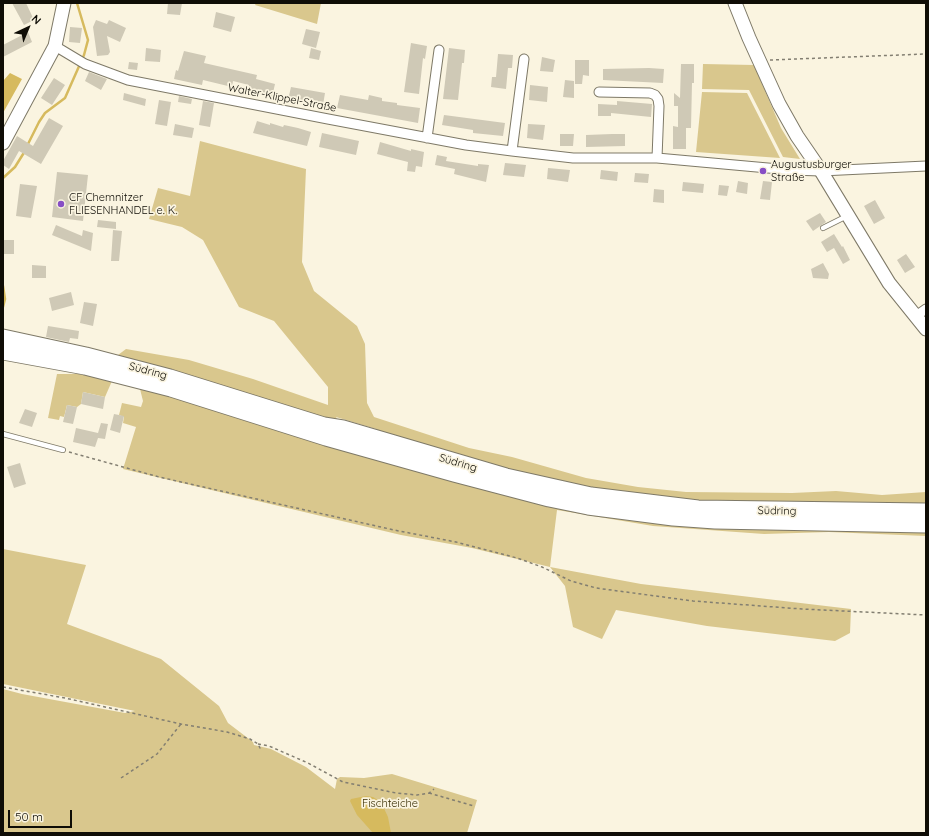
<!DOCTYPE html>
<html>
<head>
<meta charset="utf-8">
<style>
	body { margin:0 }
	#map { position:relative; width:929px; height:836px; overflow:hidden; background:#faf4e0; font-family:Quicksand,sans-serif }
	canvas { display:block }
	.frame { position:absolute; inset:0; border:4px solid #0f0d06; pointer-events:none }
	.north { position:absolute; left:8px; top:8px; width:40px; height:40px; -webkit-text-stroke:3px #faf4e0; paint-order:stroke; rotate:44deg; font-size:11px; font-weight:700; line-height:16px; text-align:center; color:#0f0d06 }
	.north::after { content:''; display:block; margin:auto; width:14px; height:18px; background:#0f0d06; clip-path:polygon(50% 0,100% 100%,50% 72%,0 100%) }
	.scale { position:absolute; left:8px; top:810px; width:64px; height:18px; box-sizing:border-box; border:2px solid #0f0d06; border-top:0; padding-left:5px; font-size:12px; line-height:14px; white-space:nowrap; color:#0f0d06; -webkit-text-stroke:3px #faf4e0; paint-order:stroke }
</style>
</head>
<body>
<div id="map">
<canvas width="929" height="836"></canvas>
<div class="frame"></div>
<div class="north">N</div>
<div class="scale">50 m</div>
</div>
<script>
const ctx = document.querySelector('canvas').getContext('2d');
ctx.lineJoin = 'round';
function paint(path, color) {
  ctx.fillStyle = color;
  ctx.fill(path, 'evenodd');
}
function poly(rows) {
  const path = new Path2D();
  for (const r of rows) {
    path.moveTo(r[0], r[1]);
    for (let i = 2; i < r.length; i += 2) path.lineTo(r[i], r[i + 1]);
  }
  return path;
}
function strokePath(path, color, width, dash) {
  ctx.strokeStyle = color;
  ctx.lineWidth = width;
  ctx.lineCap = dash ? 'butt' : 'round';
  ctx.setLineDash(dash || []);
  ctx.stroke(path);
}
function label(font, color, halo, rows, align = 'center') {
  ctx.font = font + ' Quicksand,sans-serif';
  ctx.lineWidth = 3.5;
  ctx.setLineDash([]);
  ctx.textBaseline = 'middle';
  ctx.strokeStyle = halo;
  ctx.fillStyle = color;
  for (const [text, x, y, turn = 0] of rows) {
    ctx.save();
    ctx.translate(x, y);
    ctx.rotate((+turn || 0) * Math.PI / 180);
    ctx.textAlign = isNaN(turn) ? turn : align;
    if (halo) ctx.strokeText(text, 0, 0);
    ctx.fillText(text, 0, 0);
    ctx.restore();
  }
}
paint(poly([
	[256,3,321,3,317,24,255,5],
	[703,64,754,65,781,128,800,159,783,157,749,90,702,89],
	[702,92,747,93,780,158,696,152],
	[200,141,306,169,302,262,314,291,357,326,365,344,367,403,374,417,469,448,512,457,586,478,638,487,686,492,792,493,836,491,882,495,926,492,926,506,686,502,558,483,372,431,376,429,336,417,338,421,119,357,118,355,126,349,189,360,253,379,328,405,328,387,274,321,239,307,203,240,182,227,149,219,158,188,190,196],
	[57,374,79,374,112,381,105,397,83,392,81,404,77,407,67,405,64,417,60,416,59,420,48,418],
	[141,387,464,482,926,530,926,536,829,532,764,534,653,526,557,510,550,567,641,584,851,609,850,633,835,641,707,626,616,610,602,639,573,627,565,586,550,567,472,548,401,535,123,469,136,427,123,423,124,417,119,415,122,403,141,407,143,401,140,389],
	[3,549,86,565,67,624,161,659,219,706,228,723,253,742,254,745,271,749,306,767,335,789,337,779,340,777,364,778,392,774,477,800,467,833,3,833,3,689,22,694,125,713,135,711,3,684]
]), '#d9c78d');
paint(poly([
	[10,73,22,79,3,113,3,81],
	[366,796,373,797,381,802,388,817,391,833,373,833,357,815,350,801,351,799]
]), '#d6ba5e');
strokePath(poly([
	[27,146,39,122,45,113,65,98,84,55,88,40,77,3],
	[3,178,15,167,25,151],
	[3,286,5,299,3,307]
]), '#d6ba5e', 2.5);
paint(poly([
	[12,3,26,3,34,20,24,25],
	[168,3,182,3,180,15,167,14],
	[216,12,235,17,231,32,213,27],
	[96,20,107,24,109,20,126,28,120,42,107,36,110,52,108,55,97,56,93,27],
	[70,27,82,28,80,43,69,42],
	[306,29,320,32,316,48,302,44],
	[28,32,32,42,3,57,3,45],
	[411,43,427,46,425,59,423,58,419,94,404,92],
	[146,48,161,50,160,62,145,61],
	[311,48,321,51,319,60,309,58],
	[449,48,465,50,464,63,462,63,458,100,443,99],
	[184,51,206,56,204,63,257,75,256,79,275,84,272,97,248,92,249,85,233,81,232,87,203,80,202,85,174,79,176,70,178,71],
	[498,54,513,55,512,68,508,68,506,89,491,87,492,77,496,77],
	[542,57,555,60,553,72,540,71],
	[575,60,589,60,589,76,583,75,582,84,575,84],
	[129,62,138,63,137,70,128,69],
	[681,64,694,64,694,83,692,83,691,128,686,128,686,149,673,149,673,126,678,127,678,106,674,106,674,93,680,98],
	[649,68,664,69,663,83,603,80,603,69],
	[89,72,107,79,101,90,85,81],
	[54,78,65,85,52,105,41,98],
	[565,80,574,81,574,98,563,97],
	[530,85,548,87,547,102,529,100],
	[291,87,325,93,323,105,288,100],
	[124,93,146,99,145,106,123,100],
	[340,95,368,100,369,95,382,98,382,101,397,103,397,105,420,108,418,123,337,108],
	[179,96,192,99,191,104,178,102],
	[159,100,171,102,167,126,155,124],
	[203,101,214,103,210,127,199,125],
	[617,101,652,104,651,117,611,113,611,116,598,116,598,104,617,105],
	[444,115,505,123,503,136,473,133,473,130,442,125],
	[49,118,63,126,41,164,19,151,9,169,3,165,3,161,17,136,33,146],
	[257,121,270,125,270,123,283,127,284,125,298,128,311,132,307,146,253,133],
	[175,124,194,128,192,138,173,135],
	[528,124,545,125,543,140,527,138],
	[322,133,359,141,356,155,319,147],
	[560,134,574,134,573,146,560,146],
	[612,134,625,134,625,146,586,147,586,135],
	[380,142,411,151,411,149,424,152,422,167,416,166,415,172,407,171,408,162,377,154],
	[437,155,447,157,446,161,478,166,478,164,489,165,486,182,454,174,455,169,435,165],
	[505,163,526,165,524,177,503,175],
	[548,168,570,170,568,182,547,179],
	[601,170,618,172,617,181,600,179],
	[57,172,88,175,83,221,52,217],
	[635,173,649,174,648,183,634,182],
	[738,181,748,183,747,194,736,192],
	[763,181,772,182,770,200,760,199],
	[683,182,704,184,703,193,682,191],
	[20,184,37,186,31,218,16,216],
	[719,185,729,186,727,196,718,195],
	[654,189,664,190,664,203,653,202],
	[875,200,885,218,874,224,864,206],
	[820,213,826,222,813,231,806,221],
	[98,220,116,222,116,229,97,227],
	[56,225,82,236,83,230,93,233,91,251,52,235],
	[113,230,122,231,119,261,111,261],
	[834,234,842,247,843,246,850,260,843,264,834,248,827,252,821,242],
	[3,240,14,240,14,254,3,254],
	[906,254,915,267,905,273,897,260],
	[823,263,829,274,828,279,813,278,811,269],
	[32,265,46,266,46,278,32,278],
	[71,292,74,305,52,311,49,298],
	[84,302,97,304,93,326,80,323],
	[48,326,79,331,78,339,70,338,69,342,46,337],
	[83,392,105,397,103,409,81,404],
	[67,405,77,407,73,424,63,422],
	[25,409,37,413,32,427,19,423],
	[114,414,124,416,120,433,110,430],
	[101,423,108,424,105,439,98,438,95,447,73,442,76,428,98,433],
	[20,463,26,484,14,488,7,467]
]), '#cfc9b6');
const lane = poly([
	[823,228,847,216],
	[3,434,63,450]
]);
const street = poly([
	[55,46,85,64,128,80,328,119,466,145,512,151,573,158,657,158,790,170,821,171,926,166],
	[599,92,650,93,655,95,658,99,659,106,657,158],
	[427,138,439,50],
	[512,151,524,59],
	[916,316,926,309]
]);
const secondary = poly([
	[735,3,749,38,779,104,797,136,821,171,889,283,926,329],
	[3,143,55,46,64,3]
]);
const primary = poly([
	[3,337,86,355,170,377,324,425,343,428,506,476,591,495,698,508,926,511],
	[3,352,85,367,171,389,326,438,454,474,549,499,588,507,673,518,715,521,926,525]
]);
strokePath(lane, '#7e7967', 6);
strokePath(street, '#7e7967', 11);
strokePath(secondary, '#7e7967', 15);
strokePath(primary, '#7e7967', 17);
strokePath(poly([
	[770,60,926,54],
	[69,452,159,477,394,530,456,542,517,558,542,567,571,581,596,588,693,601,802,609,926,615],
	[3,687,65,698,181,724,227,732,250,739,258,744,261,750],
	[258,744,269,746,308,763,343,782,396,793,417,795,429,793,434,789],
	[121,778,157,754,181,724],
	[429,793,474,806]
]), '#827e71', 1.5, [3, 3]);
strokePath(lane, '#fff', 4.5);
strokePath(street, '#fff', 9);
strokePath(secondary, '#fff', 13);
strokePath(primary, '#fff', 15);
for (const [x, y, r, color] of [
	[763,171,4,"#874ec5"],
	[61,204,4,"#874ec5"]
]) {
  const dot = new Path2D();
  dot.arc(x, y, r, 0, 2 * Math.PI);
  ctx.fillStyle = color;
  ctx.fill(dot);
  strokePath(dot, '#faf4e0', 1.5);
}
label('11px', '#0f0d06', '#faf4e0', [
	["Walter-Klippel-Straße",282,98,11],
	["Südring",148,371,15],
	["Südring",458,463,16],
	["Südring",777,511,1]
]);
label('11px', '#0f0d06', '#faf4e0', [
	["Augustusburger",771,165],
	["Straße",771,178],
	["CF Chemnitzer",69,198],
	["FLIESENHANDEL e. K.",69,211]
], 'left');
label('11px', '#382d03', '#faf4e0', [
	["Fischteiche",390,804]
]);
</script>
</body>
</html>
